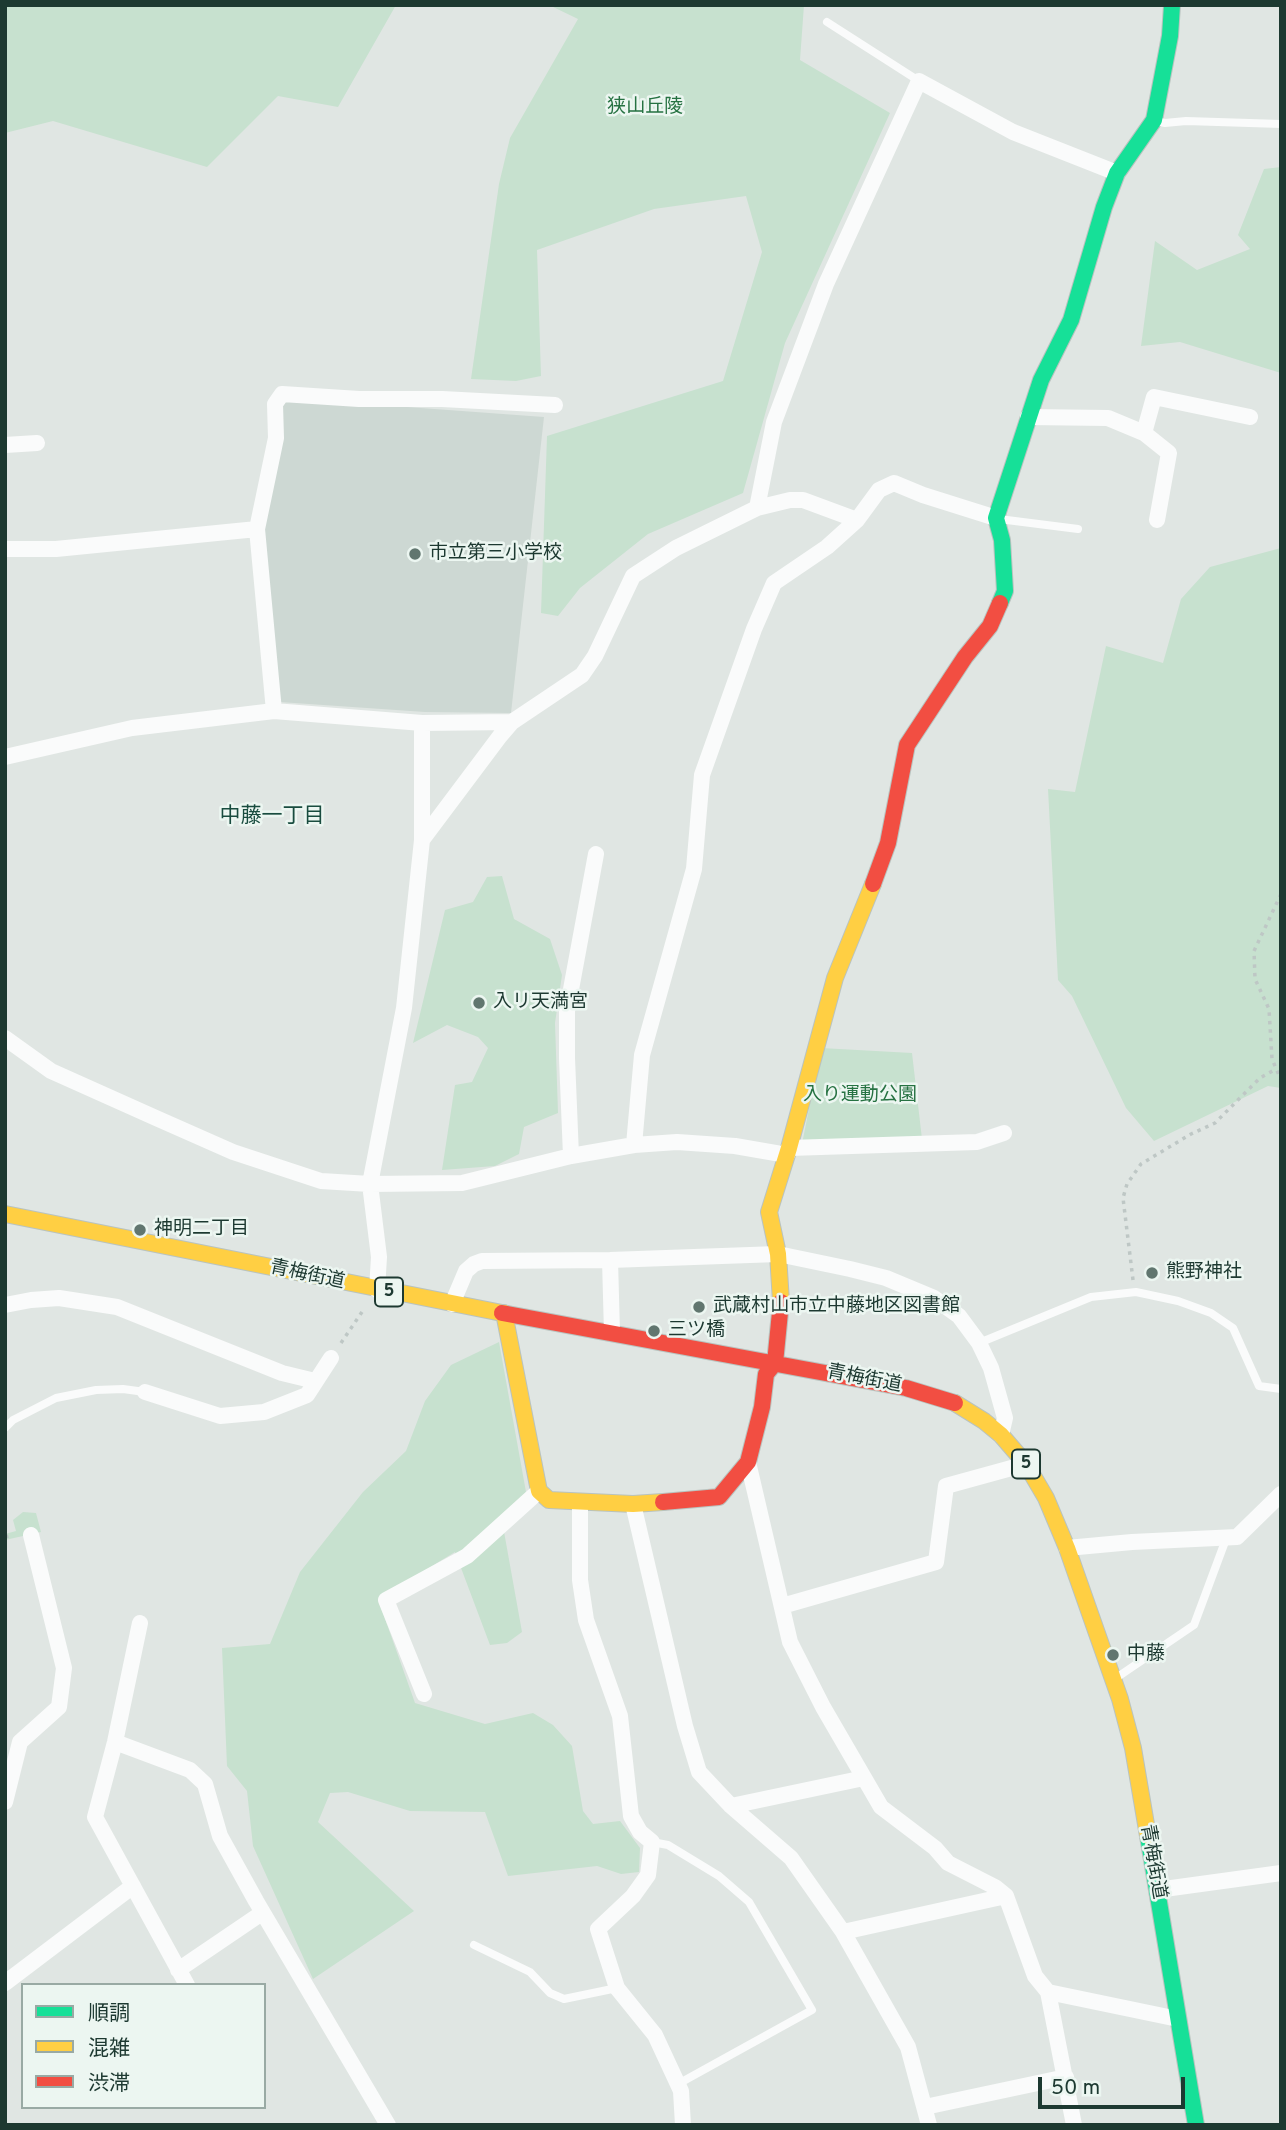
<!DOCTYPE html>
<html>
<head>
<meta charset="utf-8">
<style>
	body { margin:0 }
	#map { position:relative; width:1286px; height:2130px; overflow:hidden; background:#e0e6e3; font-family:Overpass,"Noto Sans JP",sans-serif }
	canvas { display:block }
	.frame { position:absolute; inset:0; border:7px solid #1d3931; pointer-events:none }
	.legend { position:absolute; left:21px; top:1983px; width:245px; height:126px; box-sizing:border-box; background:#ecf6f1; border:2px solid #99aaa4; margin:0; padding:9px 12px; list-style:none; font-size:21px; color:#1d3931 }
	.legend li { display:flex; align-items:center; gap:14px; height:35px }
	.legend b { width:35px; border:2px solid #99aaa4 }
	.scale { position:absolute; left:1038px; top:2077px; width:147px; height:32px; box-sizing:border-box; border:4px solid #1d3931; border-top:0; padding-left:9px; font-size:21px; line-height:24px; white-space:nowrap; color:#1d3931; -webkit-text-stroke:5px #ecf6f1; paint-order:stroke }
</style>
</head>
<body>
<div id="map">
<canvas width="1286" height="2130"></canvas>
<div class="frame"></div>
<ul class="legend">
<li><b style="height:9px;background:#16e098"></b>順調</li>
<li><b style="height:9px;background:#ffcf43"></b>混雑</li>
<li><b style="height:9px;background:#f24e42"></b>渋滞</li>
</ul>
<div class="scale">50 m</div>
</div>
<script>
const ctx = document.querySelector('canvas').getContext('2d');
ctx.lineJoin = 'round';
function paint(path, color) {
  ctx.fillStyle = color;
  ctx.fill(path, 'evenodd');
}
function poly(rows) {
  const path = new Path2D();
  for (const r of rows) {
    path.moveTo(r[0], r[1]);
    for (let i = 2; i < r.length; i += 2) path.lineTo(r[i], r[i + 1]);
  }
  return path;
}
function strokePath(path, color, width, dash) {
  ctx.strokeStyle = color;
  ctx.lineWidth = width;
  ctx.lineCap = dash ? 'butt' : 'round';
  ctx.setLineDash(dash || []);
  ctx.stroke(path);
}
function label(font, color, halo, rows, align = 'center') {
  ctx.font = font + ' Overpass,"Noto Sans JP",sans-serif';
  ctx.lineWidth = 5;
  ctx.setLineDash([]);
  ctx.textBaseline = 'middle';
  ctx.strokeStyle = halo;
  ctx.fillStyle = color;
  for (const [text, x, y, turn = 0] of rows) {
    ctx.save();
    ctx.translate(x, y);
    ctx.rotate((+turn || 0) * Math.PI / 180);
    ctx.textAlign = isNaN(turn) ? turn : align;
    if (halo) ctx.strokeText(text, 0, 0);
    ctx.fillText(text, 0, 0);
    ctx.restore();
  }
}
paint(poly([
	[284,398,544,417,511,713,425,712,280,702,263,526]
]), '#cdd8d3');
paint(poly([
	[5,5,396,5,338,107,278,96,207,167,53,121,5,133],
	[549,5,804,5,800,60,890,113,785,343,743,493,648,534,580,588,558,616,541,613,547,436,723,381,762,252,746,196,654,209,537,250,541,376,516,381,471,379,499,184,510,138,578,19],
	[1281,167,1281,373,1180,342,1141,346,1155,241,1197,270,1250,249,1238,235,1264,169],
	[1281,548,1281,1088,1268,1086,1154,1141,1126,1108,1072,996,1058,980,1048,789,1075,792,1106,646,1163,663,1181,599,1210,567],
	[502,876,514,919,550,939,562,975,555,1023,558,1113,524,1127,519,1154,495,1166,442,1170,455,1085,472,1082,488,1048,478,1037,447,1025,413,1043,445,910,473,902,487,877],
	[821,1048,912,1053,922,1139,802,1144],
	[499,1342,526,1492,501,1515,522,1632,507,1643,490,1645,455,1552,378,1599,415,1703,485,1724,533,1713,553,1725,572,1746,583,1811,593,1824,620,1821,640,1848,639,1872,621,1874,597,1866,508,1876,485,1812,410,1811,348,1792,330,1793,318,1822,414,1911,313,1979,253,1846,247,1791,227,1766,222,1648,270,1644,300,1572,363,1492,406,1451,425,1401,451,1365],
	[23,1512,36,1513,41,1532,5,1540,5,1534,16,1531,13,1520]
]), '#c7e1cf');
const fast = poly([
	[1000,603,1005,591,1002,540,996,518,1041,380,1071,320,1104,207,1117,173,1154,120,1170,36,1172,5],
	[1148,1836,1196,2125]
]);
const slow = poly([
	[5,1214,502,1313],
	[781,1302,778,1254,769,1212,789,1148,835,978,873,884],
	[504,1313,539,1491,549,1500,633,1504,663,1502],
	[955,1403,984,1421,1001,1435,1026,1464,1046,1498,1067,1548,1120,1699,1133,1748,1148,1836]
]);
const jam = poly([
	[873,884,888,843,907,745,965,657,990,626,1000,603],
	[502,1313,906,1388,955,1403],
	[663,1502,719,1497,748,1462,762,1407,766,1374,775,1363,781,1302]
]);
strokePath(fast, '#b9c3bf', 18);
strokePath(slow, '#b9c3bf', 18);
strokePath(jam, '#b9c3bf', 18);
strokePath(poly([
	[1281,894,1254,951,1255,979,1269,1009,1272,1059,1281,1080],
	[1133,1280,1123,1198,1127,1184,1141,1164,1191,1134,1215,1123,1260,1078,1276,1069],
	[341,1343,364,1309],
	[5,1537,13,1535]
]), '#bec7c5', 3.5, [3.5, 5]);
strokePath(poly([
	[827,22,919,81],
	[1155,121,1165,123,1186,121,1281,124],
	[999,519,1078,529],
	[979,1343,1091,1297,1136,1292,1178,1301,1211,1313,1233,1328,1259,1386,1281,1389],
	[5,1428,13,1420,56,1398,96,1390,123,1389,145,1392],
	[1116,1678,1194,1625,1226,1539],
	[652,1842,668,1845,719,1876,749,1902,812,2010,678,2084],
	[474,1945,530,1972,550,1993,564,1999,617,1988]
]), '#fafbfb', 8);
strokePath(poly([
	[1028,417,1108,418,1144,433,1169,453,1157,520],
	[1144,433,1154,397,1250,417],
	[5,445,37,443],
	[757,508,774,422,826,284,919,81,1013,132,1117,173],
	[5,549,56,549,257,529],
	[512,722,422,723,274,711,257,529,276,438,275,404,282,394,359,399,442,399,555,405],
	[5,757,132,728,274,711],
	[422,840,500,736,512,722,582,675,595,656,633,576,676,548,757,508,790,500,803,500,857,520],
	[5,1038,51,1071,156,1118,233,1152,321,1181,370,1184,462,1183,571,1156,634,1145,677,1142,735,1146,787,1155],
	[634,1145,642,1055,694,869,702,775,754,629,774,583,827,547,857,520,879,490,894,483,923,495,996,518],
	[789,1148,977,1142,1004,1133],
	[571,1156,567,1058,567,1011,596,854],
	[610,1260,612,1333],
	[377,1290,379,1257,370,1184,404,1008,422,840,422,723],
	[452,1304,466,1271,474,1264,482,1261,610,1260,778,1254,850,1269,886,1278,934,1298,959,1316,979,1343,991,1368,1005,1418,1001,1435],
	[5,1305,31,1300,59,1298,117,1307,282,1373,315,1381],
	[145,1392,220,1416,264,1412,307,1395,331,1358],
	[748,1462,790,1642,823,1707,881,1807,935,1848,948,1863,995,1887,1006,1896,1035,1976,1048,1992,1074,2125],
	[580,1503,580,1580,586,1620,620,1716,631,1816,640,1832,652,1842,648,1875,633,1896,598,1929,617,1988,655,2035,681,2091,683,2125],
	[633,1504,685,1726,699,1772,731,1806,791,1858,843,1932,908,2047,929,2125],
	[1067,1548,1132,1542,1237,1537,1281,1494],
	[782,1606,936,1562,946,1486,1026,1464],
	[140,1623,115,1742,95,1817,187,1985],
	[424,1694,386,1600,467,1556,539,1491],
	[115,1742,190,1770,205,1784,220,1836,256,1901,388,2125],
	[5,1802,20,1742,59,1707,64,1668,31,1535],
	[731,1806,864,1778],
	[1157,1890,1281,1873],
	[843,1932,1006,1896],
	[178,1970,262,1913],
	[5,1983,133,1886],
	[1048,1992,1178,2019],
	[925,2107,1066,2077]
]), '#fafbfb', 16);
strokePath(fast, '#16e098', 16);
strokePath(slow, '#ffcf43', 16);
strokePath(jam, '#f24e42', 16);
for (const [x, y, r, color] of [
	[415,554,7,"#61766f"],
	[479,1003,7,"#61766f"],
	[140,1230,7,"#61766f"],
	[1152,1273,7,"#61766f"],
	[699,1307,7,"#61766f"],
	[654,1331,7,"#61766f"],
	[1113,1655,7,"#61766f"]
]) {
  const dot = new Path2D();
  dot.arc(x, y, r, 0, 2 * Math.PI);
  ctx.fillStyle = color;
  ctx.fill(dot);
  strokePath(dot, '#ecf6f1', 2.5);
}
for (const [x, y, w] of [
	[389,1292,28],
	[1026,1464,28]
]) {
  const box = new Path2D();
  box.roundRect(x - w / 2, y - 14.5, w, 29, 5);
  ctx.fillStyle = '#ecf6f1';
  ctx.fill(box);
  strokePath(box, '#1d3931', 2);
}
label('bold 18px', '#1d3931', null, [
	["5",389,1292],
	["5",1026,1464]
]);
label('19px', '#267242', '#ecf6f1', [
	["狭山丘陵",645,108],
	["入り運動公園",860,1096]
]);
label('19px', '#1d3931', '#ecf6f1', [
	["市立第三小学校",429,554],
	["入リ天満宮",493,1003],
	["神明二丁目",154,1230],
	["熊野神社",1166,1273],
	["武蔵村山市立中藤地区図書館",713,1307],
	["三ツ橋",668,1331],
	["中藤",1127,1655]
], 'left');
label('19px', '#1d3931', '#ecf6f1', [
	["青梅街道",307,1276,12],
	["青梅街道",864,1380,11],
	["青梅街道",1152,1862,80]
]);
label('21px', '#194c3f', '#ecf6f1', [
	["中藤一丁目",272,818]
]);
</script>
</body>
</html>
